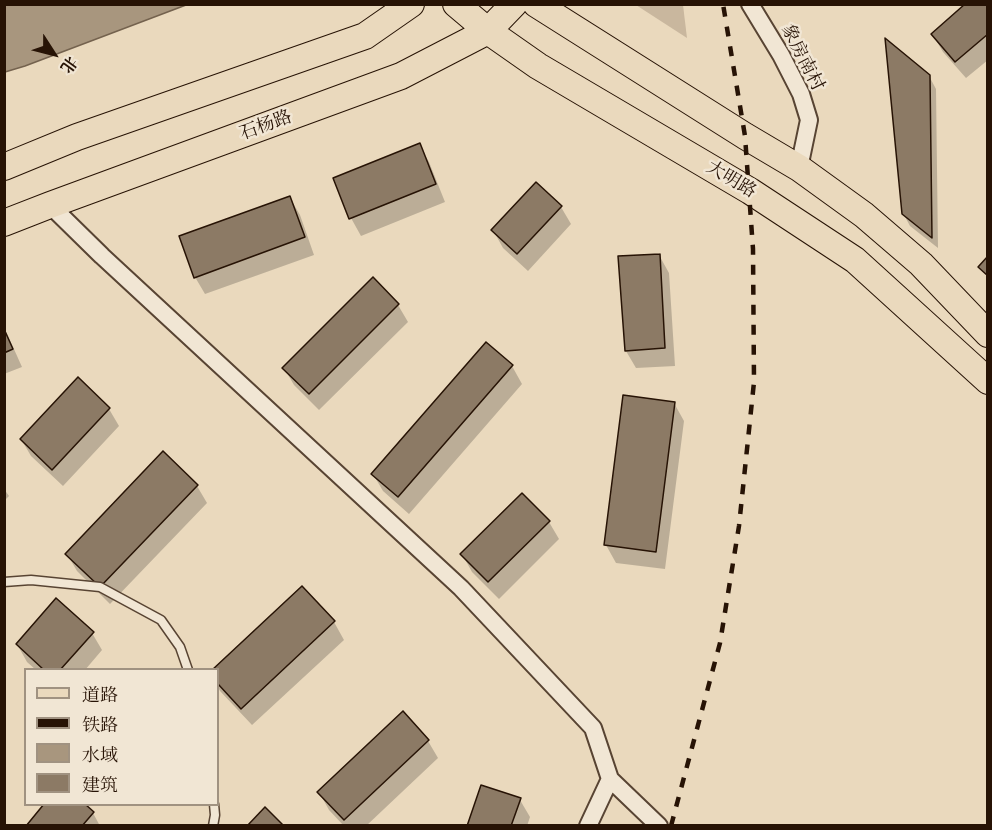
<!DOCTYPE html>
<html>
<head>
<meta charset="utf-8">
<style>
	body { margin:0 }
	#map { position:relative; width:992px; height:830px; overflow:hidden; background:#ead9bd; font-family:"IM FELL French Canon","Noto Serif SC",serif }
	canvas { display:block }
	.frame { position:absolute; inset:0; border:6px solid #271305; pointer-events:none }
	.legend { position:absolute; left:24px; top:668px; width:195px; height:138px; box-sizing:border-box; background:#f1e6d4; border:2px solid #a09281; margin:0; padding:8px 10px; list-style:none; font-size:18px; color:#271305 }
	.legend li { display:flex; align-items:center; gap:12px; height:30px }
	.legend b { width:30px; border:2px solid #a09281 }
	.north { position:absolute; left:24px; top:24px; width:60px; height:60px; -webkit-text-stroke:4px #f1e6d4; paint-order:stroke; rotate:126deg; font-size:16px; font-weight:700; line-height:24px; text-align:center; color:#271305 }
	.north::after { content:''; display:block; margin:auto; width:21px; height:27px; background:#271305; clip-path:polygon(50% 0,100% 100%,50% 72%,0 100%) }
</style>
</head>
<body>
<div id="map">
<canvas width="992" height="830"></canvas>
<div class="frame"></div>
<ul class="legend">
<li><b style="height:8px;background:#ead9bd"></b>道路</li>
<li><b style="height:8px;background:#271305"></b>铁路</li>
<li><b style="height:16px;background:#a8967e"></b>水域</li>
<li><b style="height:16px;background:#8c7a65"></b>建筑</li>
</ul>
<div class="north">北</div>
</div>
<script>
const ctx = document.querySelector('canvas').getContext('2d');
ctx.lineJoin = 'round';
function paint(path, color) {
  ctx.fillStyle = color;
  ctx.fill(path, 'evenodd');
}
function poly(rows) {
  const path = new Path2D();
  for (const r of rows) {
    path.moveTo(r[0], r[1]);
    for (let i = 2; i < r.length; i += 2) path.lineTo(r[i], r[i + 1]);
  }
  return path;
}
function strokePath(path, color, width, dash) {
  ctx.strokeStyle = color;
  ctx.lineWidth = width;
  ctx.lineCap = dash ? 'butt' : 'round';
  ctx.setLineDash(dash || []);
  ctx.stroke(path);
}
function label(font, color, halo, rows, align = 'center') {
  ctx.font = font + ' "IM FELL French Canon","Noto Serif SC",serif';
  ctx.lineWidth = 5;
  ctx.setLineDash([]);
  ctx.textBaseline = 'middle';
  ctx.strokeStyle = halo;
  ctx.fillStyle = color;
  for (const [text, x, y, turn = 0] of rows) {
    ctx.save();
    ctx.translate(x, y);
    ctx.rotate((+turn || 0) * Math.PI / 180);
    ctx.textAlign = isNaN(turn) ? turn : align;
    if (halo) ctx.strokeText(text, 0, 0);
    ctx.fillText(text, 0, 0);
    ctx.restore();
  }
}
paint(poly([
	[636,5,683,5,687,38]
]), '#c9b79e');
const water = poly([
	[5,4,186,4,186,5,25,66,5,72,5,4]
]);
paint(water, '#a8967e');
strokePath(water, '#74624e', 1.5);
paint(poly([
	[988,4,988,60,966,78,943,52,933,35],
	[929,76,936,89,938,248,910,226,903,213],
	[419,145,429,162,445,202,361,236,351,218],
	[290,198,300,215,314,255,205,294,195,277],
	[561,207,571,224,528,271,503,248,493,230],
	[659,255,669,273,675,366,636,368,626,351,620,258],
	[398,305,408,322,319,410,294,385,284,368],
	[4,327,22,367,4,374],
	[486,344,512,366,522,384,409,514,383,491,373,474],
	[674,403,684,421,665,569,616,563,606,545],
	[109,409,119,426,63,486,31,456,21,439],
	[197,486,207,503,110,604,77,571,67,554],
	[4,489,9,496,4,501],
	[549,522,559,539,499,599,472,572,462,554],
	[302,588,334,622,344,640,252,725,220,691,218,687,218,670],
	[92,633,102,650,85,670,36,670,27,662,17,644],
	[428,741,438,758,366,826,344,826,329,810,319,792],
	[520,800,530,817,527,826,469,826],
	[93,813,100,826,28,826]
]), '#0003');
const building = poly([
	[965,4,988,4,988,34,955,62,931,34,965,4],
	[885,38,930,75,932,238,902,214,885,38],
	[420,143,436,184,349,219,333,178,420,143],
	[536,182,562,206,517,254,491,230,536,182],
	[290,196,305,237,194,278,179,236,290,196],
	[660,254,665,348,625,351,618,256,660,254],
	[988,256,988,276,978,267,988,256],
	[373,277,399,304,309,394,282,368,373,277],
	[4,329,13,349,4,353,4,329],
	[486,342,513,365,398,497,371,474,486,342],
	[78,377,110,408,52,470,20,439,78,377],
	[623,395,675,402,656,552,604,545,623,395],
	[163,451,198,485,100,587,65,554,163,451],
	[522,493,550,521,488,582,460,554,522,493],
	[302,586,335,621,241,709,218,684,218,670,212,670,302,586],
	[56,598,94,632,60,670,44,670,16,644,56,598],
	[403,711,429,740,344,820,317,792,403,711],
	[481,785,521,798,511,826,467,826,481,785],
	[44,804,85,804,94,812,82,826,26,826,44,804],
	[265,807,284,826,247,826,265,807]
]);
paint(building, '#8c7a65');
strokePath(building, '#271305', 1.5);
const service = poly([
	[4,582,31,580,100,587,161,620,180,647,188,670],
	[213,826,215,815,214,804]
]);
const minor = poly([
	[750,4,781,55,801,94,809,120,799,168],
	[50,205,102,256,461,588,593,728,610,779,588,826],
	[610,779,659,826]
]);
const primary = poly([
	[456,4,488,31,538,66,750,191,855,260,988,381],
	[536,4,745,136,799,168,864,215,921,264,988,334],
	[4,167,77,137,365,36,411,4],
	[4,223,50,205,401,76,488,31,514,4]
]);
strokePath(service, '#584433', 11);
strokePath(minor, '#584433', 20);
strokePath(primary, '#271305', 28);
strokePath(service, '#f1e6d4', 8);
strokePath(minor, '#f1e6d4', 16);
strokePath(primary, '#ead9bd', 26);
strokePath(poly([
	[671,826,720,643,739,526,754,382,753,249,745,136,723,4]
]), '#271305', 4.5, [10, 10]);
label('18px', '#271305', '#f1e6d4', [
	["象房南村",802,58,63],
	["石杨路",266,126,-20],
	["大明路",731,180,31]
]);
</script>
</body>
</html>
